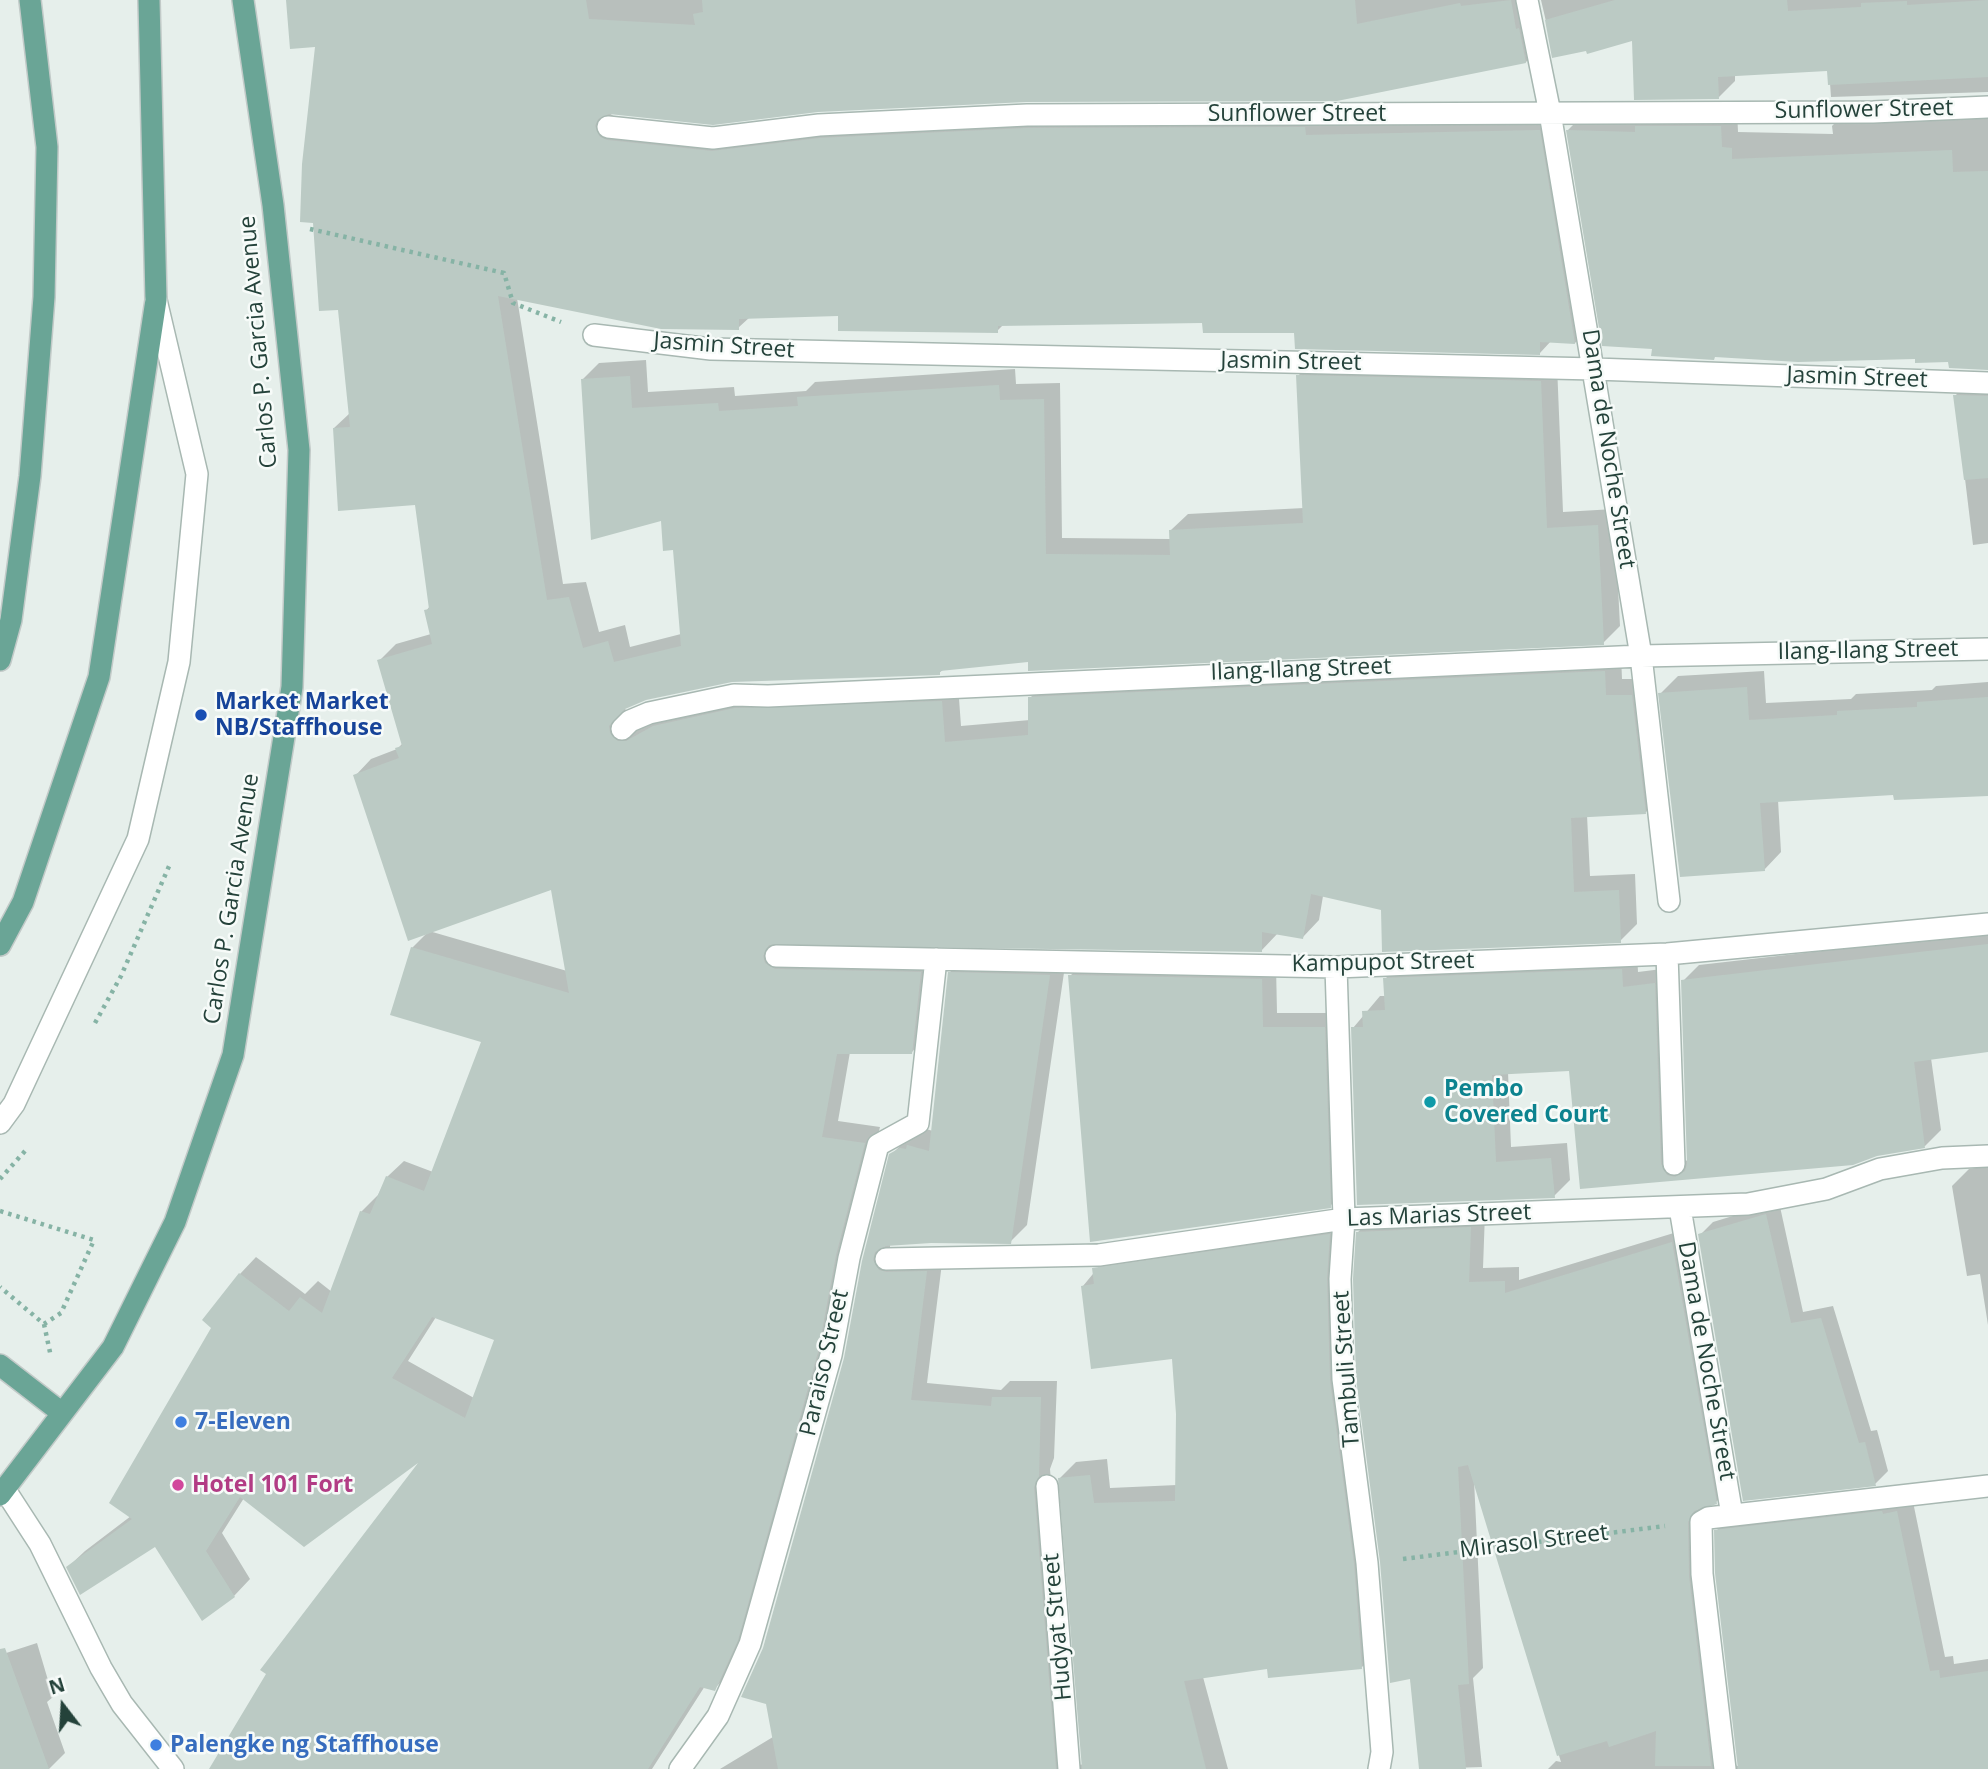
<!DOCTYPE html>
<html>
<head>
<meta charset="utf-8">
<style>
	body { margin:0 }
	#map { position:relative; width:1988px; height:1769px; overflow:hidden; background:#e6efeb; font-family:"Open Sans",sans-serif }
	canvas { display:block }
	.north { position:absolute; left:28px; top:1671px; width:70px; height:70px; -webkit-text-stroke:5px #f7fbf9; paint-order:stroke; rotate:343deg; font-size:19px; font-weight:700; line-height:28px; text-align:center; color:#24423a }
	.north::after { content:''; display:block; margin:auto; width:24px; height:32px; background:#24423a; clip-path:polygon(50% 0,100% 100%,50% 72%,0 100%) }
</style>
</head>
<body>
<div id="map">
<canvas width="1988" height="1769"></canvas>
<div class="north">N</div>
</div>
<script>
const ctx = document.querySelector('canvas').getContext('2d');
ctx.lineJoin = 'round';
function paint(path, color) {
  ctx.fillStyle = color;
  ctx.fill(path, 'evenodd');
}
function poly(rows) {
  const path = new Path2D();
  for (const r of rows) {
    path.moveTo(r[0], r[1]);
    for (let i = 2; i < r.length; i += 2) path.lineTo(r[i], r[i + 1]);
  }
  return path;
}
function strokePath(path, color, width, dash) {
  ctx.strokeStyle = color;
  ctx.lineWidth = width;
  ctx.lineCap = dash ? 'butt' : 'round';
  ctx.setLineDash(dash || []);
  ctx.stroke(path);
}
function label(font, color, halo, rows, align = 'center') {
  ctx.font = font + ' "Open Sans",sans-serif';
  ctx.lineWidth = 5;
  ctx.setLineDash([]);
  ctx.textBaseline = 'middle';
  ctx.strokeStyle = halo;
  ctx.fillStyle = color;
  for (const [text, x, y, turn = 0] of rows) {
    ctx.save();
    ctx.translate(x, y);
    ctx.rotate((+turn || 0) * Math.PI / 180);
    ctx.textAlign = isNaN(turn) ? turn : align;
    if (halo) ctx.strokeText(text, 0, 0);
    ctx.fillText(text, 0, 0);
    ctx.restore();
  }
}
paint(poly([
	[288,0,1534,0,1542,45,1526,62,1026,100,608,112,624,124,730,135,838,122,1556,114,1591,326,1575,343,1551,341,1540,353,1204,321,1004,324,997,331,840,315,750,317,738,328,517,298,563,584,586,582,599,632,625,625,630,647,681,634,675,549,663,519,582,380,599,363,646,360,648,392,734,387,735,396,806,391,815,382,1015,369,1016,384,1060,383,1062,538,1171,539,1171,530,1188,514,1304,508,1298,376,1314,359,1557,365,1563,512,1614,509,1620,626,1603,643,1030,660,944,669,939,673,734,680,644,699,625,708,630,722,671,710,958,685,961,726,1030,720,1030,698,1047,681,1621,655,1622,679,1648,679,1662,796,1645,813,1587,815,1590,876,1635,874,1637,924,1620,941,1382,909,1323,896,1319,920,1303,937,1278,933,1261,951,780,945,792,953,937,956,928,1035,912,1052,850,1052,838,1121,880,1127,852,1237,834,1334,731,1672,714,1689,705,1686,652,1769,211,1769,425,1458,244,1498,222,1533,250,1579,234,1596,156,1545,68,1567,85,1551,131,1516,214,1327,204,1320,240,1274,256,1257,305,1294,318,1281,332,1292,361,1212,378,1195,387,1177,404,1161,433,1172,483,1041,412,948,428,932,355,776,371,759,397,749,403,743,379,661,396,644,431,634,426,611,430,606,416,503,334,428,350,413,317,46],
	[553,888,567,971,429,931],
	[436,1317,496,1339,474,1398,408,1361],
	[1541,0,1988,0,1988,92,1831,97,1829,69,1735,74,1735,81,1718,98,1633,39,1554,56],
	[1988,105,1988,369,1950,360,1916,357,1654,348,1568,130,1584,114,1737,110,1738,132,1833,134,1832,126,1849,109],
	[1971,379,1988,379,1988,543,1973,545,1955,396],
	[1764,671,1766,703,1851,699,1856,694,1932,690,1936,686,1988,682,1988,795,1895,793,1778,800,1781,852,1764,870,1660,694,1678,676],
	[1988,932,1988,1050,1931,1058,1941,1130,1925,1146,1877,1154,1581,1188,1571,1070,1508,1072,1511,1147,1567,1143,1570,1180,1554,1196,1358,1204,1353,1028,1380,996,1386,996,1385,979,1401,963,1637,954,1638,972,1670,968,1683,1160,1689,1161,1683,981,1699,965],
	[966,957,1066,959,1027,1225,1010,1242,931,1241,890,1244,890,1248,897,1255,943,1255,927,1383,1001,1390,1010,1381,1057,1381,1054,1458,1050,1469,1072,1753,1079,1765,1084,1764,1059,1479,1076,1462,1107,1459,1110,1488,1177,1485,1177,1414,1174,1357,1083,1286,1111,1252,1346,1219,1343,1262,1378,1651,1361,1668,1269,1667,1203,1677,1228,1769,720,1769,811,1714,764,1648,845,1359,891,1155,908,1138,926,1129,933,1131,949,973],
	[1085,961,1276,965,1277,1013,1339,1013,1345,1191,1330,1206,1070,976],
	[1988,1166,1988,1325,1980,1274,1967,1276,1952,1186,1969,1169],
	[1779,1202,1803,1312,1833,1306,1871,1431,1877,1430,1888,1471,1875,1484,1700,1235,1713,1222],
	[1485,1213,1483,1268,1519,1267,1519,1280,1687,1229,1731,1487,1716,1502,1702,1506,1703,1560,1728,1762,1740,1767,1716,1531,1731,1516,1912,1497,1945,1657,1953,1656,1954,1664,1988,1659,1988,1769,1548,1769,1556,1761,1561,1762,1474,1480,1483,1668,1473,1678,1482,1767,1421,1769,1358,1232,1373,1218],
	[37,1643,53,1697,47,1702,65,1753,49,1769,0,1769,0,1655]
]), '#0003');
paint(poly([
	[286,0,586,0,589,19,695,25,693,14,703,12,702,0,1355,0,1357,24,1460,3,1461,6,1511,0,1516,29,1519,28,1526,63,1337,101,1026,102,818,112,713,125,609,114,598,119,595,126,600,137,607,140,712,151,820,138,1027,128,1305,127,1306,135,1540,130,1575,344,1540,342,1540,355,1295,349,1294,333,1203,333,1202,323,998,326,998,333,838,331,838,316,739,319,739,330,661,329,498,296,547,600,569,597,583,648,608,641,614,662,681,646,673,550,663,551,661,521,591,540,581,379,630,376,632,408,718,403,719,411,798,406,797,397,999,385,1000,400,1044,399,1046,554,1170,555,1169,530,1303,523,1296,375,1541,381,1547,528,1598,525,1604,645,1028,671,1028,662,940,671,940,675,732,682,646,700,625,709,609,726,610,733,618,741,626,741,653,726,735,708,942,701,945,742,1028,735,1028,697,1605,671,1606,695,1632,695,1646,814,1571,818,1574,892,1619,890,1621,943,1382,952,1381,910,1311,894,1303,939,1262,932,1262,952,769,945,763,956,765,963,775,969,921,972,912,1054,837,1054,822,1137,865,1143,836,1255,818,1352,738,1640,715,1691,700,1687,648,1769,209,1769,266,1674,260,1670,418,1463,304,1547,240,1497,206,1551,235,1597,202,1621,155,1547,80,1595,66,1567,132,1519,109,1503,211,1328,202,1320,239,1273,289,1311,300,1297,322,1313,360,1211,370,1214,386,1176,424,1191,481,1042,390,1015,411,947,569,993,551,890,408,941,353,775,399,758,395,748,402,746,377,660,432,644,424,610,429,609,415,505,338,511,333,428,350,427,338,310,319,311,313,223,300,222,302,164,315,47,290,49],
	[432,1317,494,1340,465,1418,392,1378],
	[1615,0,1787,0,1788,11,1861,7,1861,3,1907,1,1907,5,1988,0,1988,77,1828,85,1827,71,1718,77,1719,99,1634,100,1632,41,1587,54,1586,51,1552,58,1545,20],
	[1635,126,1721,126,1722,147,1732,148,1732,159,1952,150,1953,172,1988,171,1988,370,1949,368,1948,362,1915,363,1915,359,1798,362,1715,357,1714,360,1651,356,1652,349,1602,346,1566,130,1635,132],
	[1953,395,1988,396,1988,478,1964,480],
	[1747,687,1749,720,1837,715,1837,711,1917,707,1917,702,1988,697,1988,796,1894,800,1893,795,1760,803,1765,871,1680,877,1658,693],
	[1988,944,1988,1052,1914,1062,1925,1148,1877,1156,1853,1165,1580,1189,1569,1071,1492,1075,1496,1162,1551,1158,1555,1198,1357,1205,1351,1027,1363,1027,1362,1011,1385,1010,1383,978,1622,969,1623,987,1655,983,1661,1164,1667,1175,1675,1177,1685,1171,1687,1164,1681,980],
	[948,972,1050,975,1011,1244,931,1243,886,1246,875,1252,873,1260,879,1270,886,1272,927,1271,911,1400,991,1406,992,1397,1041,1397,1039,1476,1034,1487,1056,1769,778,1769,766,1704,741,1697,763,1648,844,1358,862,1261,889,1154,900,1148,906,1149,907,1145,929,1151],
	[1068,975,1262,979,1263,1027,1325,1027,1331,1208,1090,1242],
	[1766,1214,1791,1323,1821,1318,1859,1443,1865,1442,1876,1486,1743,1501,1698,1234],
	[1471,1227,1469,1282,1505,1281,1505,1293,1672,1242,1717,1504,1694,1511,1688,1522,1689,1576,1711,1766,1655,1766,1656,1731,1609,1747,1607,1741,1557,1756,1468,1465,1458,1467,1469,1684,1458,1685,1466,1769,1419,1769,1410,1679,1390,1683,1380,1562,1356,1378,1353,1279,1356,1232],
	[1330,1234,1327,1279,1330,1381,1354,1564,1362,1669,1268,1678,1267,1669,1184,1681,1206,1769,1082,1769,1058,1478,1090,1475,1094,1503,1175,1501,1176,1414,1172,1359,1091,1369,1081,1286,1094,1284,1092,1268],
	[1882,1511,1883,1514,1897,1511,1930,1671,1939,1670,1940,1678,1988,1671,1988,1769,1738,1769,1715,1573,1714,1530],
	[5,1648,49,1769,0,1769,0,1649]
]), '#bbcac4');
const minor = poly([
	[1527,0,1550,113,1641,656,1669,901],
	[608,127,713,138,819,125,1027,115,1873,112,1988,107],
	[594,335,711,349,1595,369,1988,383],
	[622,729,630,721,649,713,734,695,768,696,1641,656,1988,649],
	[1667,954,1674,1164],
	[776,956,1336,967,1667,954,1988,924],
	[1336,967,1344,1219,1340,1279,1343,1379,1367,1563,1382,1752,1379,1769],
	[0,1123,14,1104,138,839,179,662,197,474,156,300],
	[1680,1208,1732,1515],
	[886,1259,1099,1255,1344,1219,1748,1204,1826,1189,1880,1169,1942,1158,1988,1156],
	[1047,1486,1069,1769],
	[5,1490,40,1544,101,1668,122,1704,173,1769],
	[680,1769,718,1716,750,1644,831,1355,849,1258,878,1145,918,1123,936,959],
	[1725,1769,1702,1574,1701,1522,1708,1518,1988,1486]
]);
const major = poly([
	[0,660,11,620,30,476,44,297,47,147,30,0],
	[0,945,23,902,99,677,156,300,149,0],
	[0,1365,62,1413],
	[0,1495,113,1347,175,1222,233,1055,292,687,299,450,273,205,243,0]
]);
strokePath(minor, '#a8b8b2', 24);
strokePath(major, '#c2cac8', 24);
strokePath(poly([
	[310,229,504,273,513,303,561,322],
	[95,1023,121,976,170,864],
	[0,1179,25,1151],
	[0,1211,94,1240,61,1313,44,1324,0,1287],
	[44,1324,51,1357],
	[1403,1559,1665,1526]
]), '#86b3a5', 4.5, [3.5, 5]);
strokePath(minor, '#fff', 21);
strokePath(major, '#6aa596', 21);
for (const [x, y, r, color] of [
	[201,715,7,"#1a4fb4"],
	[1430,1102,7,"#0f9aa8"],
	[181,1422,7,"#3f7fe0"],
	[178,1485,7,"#d1479c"],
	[156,1745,7,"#3f7fe0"]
]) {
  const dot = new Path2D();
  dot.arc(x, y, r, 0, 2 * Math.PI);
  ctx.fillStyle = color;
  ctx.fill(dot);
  strokePath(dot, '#f7fbf9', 2.5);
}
label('23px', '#24423a', '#f7fbf9', [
	["Sunflower Street",1864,110,-1],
	["Sunflower Street",1297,114],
	["Carlos P. Garcia Avenue",259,342,-95],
	["Jasmin Street",724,346,4],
	["Jasmin Street",1291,362,1],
	["Jasmin Street",1857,378,2],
	["Dama de Noche Street",1608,449,81],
	["Ilang-Ilang Street",1868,651,-1],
	["Ilang-Ilang Street",1301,670,-2],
	["Carlos P. Garcia Avenue",232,899,-81],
	["Kampupot Street",1383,963,-1],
	["Las Marias Street",1439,1216,-2],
	["Dama de Noche Street",1706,1361,80],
	["Paraiso Street",825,1363,-77],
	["Tambuli Street",1347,1369,-94],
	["Mirasol Street",1534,1542,-7],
	["Hudyat Street",1058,1627,-95]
]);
label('bold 23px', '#164399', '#f7fbf9', [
	["Market Market",215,702],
	["NB/Staffhouse",215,728]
], 'left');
label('bold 23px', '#0d838f', '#f7fbf9', [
	["Pembo",1444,1089],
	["Covered Court",1444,1115]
], 'left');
label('bold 23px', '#366cbe', '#f7fbf9', [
	["7-Eleven",195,1422],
	["Palengke ng Staffhouse",170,1745]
], 'left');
label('bold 23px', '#b23c85', '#f7fbf9', [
	["Hotel 101 Fort",192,1485]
], 'left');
</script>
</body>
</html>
